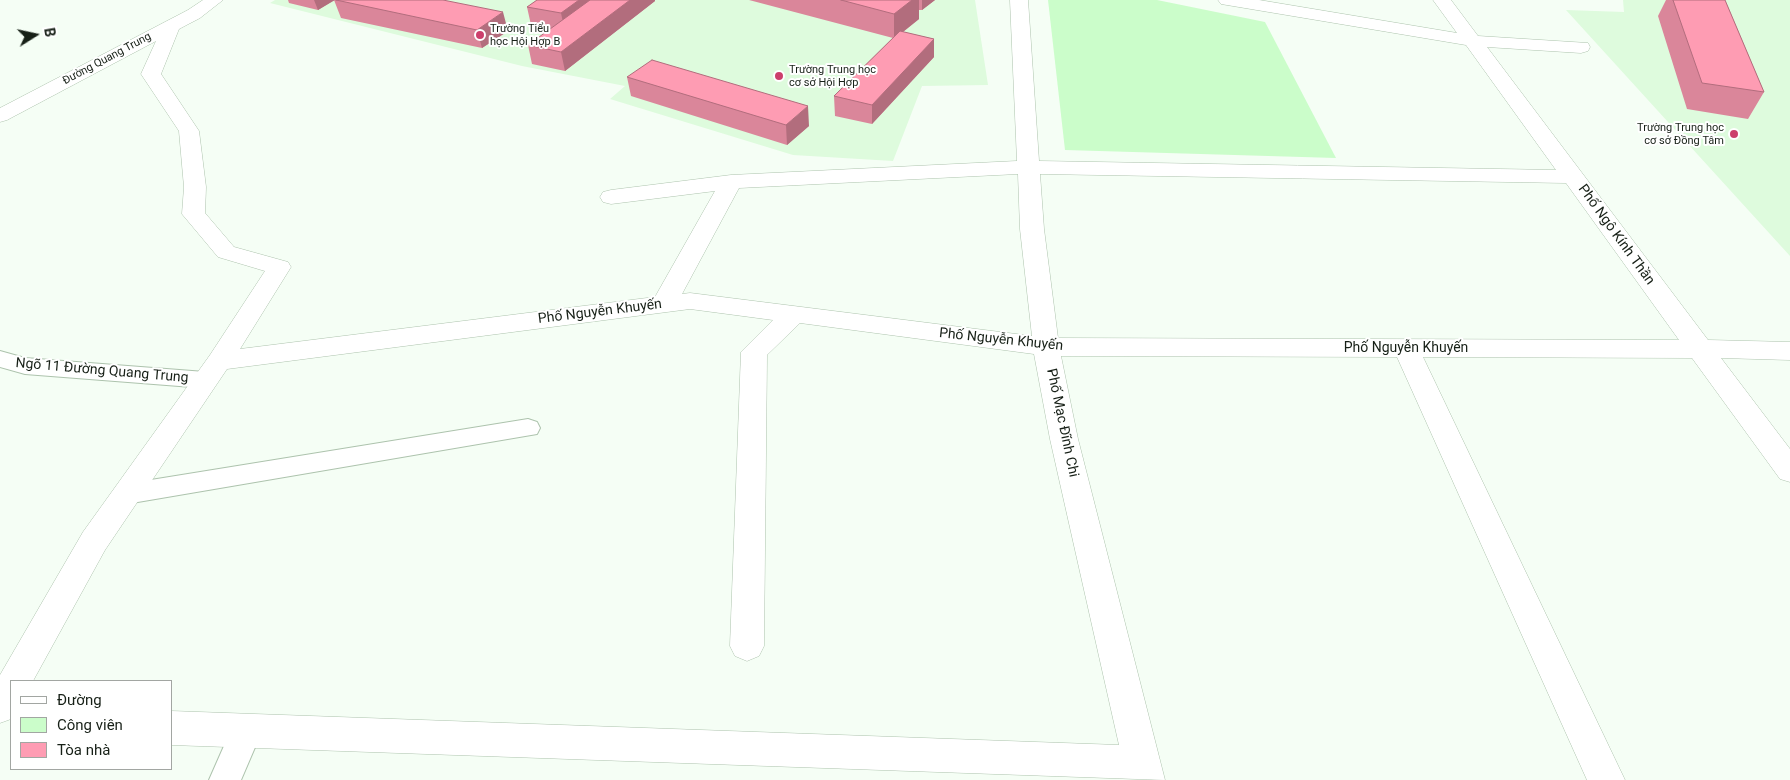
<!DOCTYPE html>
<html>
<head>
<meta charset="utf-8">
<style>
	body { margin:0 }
	#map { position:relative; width:1790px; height:780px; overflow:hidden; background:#f5fef5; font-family:Roboto,sans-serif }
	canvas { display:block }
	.legend { position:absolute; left:10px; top:680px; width:162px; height:90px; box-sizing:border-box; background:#fff; border:1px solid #a2a6a2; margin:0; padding:6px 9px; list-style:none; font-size:15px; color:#172017 }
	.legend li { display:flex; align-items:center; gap:10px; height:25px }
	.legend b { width:25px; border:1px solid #a2a6a2 }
	.north { position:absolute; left:10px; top:10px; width:50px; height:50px; -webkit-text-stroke:4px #fff; paint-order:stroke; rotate:80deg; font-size:14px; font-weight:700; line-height:20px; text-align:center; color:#172017 }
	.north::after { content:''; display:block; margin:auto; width:18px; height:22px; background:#172017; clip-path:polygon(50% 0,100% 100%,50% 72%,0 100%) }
</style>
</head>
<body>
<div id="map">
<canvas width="1790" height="780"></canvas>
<ul class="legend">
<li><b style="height:6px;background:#fff"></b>Đường</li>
<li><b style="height:14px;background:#cbfdca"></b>Công viên</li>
<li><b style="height:14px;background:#fe9cb3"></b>Tòa nhà</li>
</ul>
<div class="north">B</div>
</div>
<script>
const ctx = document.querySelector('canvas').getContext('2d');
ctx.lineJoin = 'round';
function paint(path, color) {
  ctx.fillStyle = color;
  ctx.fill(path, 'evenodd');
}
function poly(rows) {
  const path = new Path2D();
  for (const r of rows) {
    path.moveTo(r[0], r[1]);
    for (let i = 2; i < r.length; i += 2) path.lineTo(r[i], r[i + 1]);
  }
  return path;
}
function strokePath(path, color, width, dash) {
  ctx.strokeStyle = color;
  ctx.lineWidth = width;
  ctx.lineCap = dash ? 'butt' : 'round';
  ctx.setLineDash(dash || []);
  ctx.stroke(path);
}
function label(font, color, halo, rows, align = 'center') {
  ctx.font = font + ' Roboto,sans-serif';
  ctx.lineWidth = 4;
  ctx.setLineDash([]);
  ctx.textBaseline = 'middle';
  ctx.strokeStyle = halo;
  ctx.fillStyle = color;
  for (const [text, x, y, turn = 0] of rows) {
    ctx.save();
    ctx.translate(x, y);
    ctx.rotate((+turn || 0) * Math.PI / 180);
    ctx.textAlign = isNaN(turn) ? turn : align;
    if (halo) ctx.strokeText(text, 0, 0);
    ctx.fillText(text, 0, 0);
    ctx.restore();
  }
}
paint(poly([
	[275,0,975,0,988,85,922,86,893,161,793,155,610,99,625,86,522,66,270,3],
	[1623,0,1790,0,1790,256,1566,10,1624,12]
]), '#defbdd');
paint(poly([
	[1048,0,1157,0,1265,22,1336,158,1065,150]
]), '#cbfdca');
const service = poly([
	[0,351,25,358,205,372,213,374,217,380,213,386,205,388,25,374,0,367,0,351],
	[528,419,537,422,540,428,537,434,126,504,117,501,113,494,117,487,126,484,528,419],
	[246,717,257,721,262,731,241,780,209,780,235,721,246,717]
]);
const minor = poly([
	[203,0,223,0,200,18,179,29,161,74,199,131,206,187,205,213,234,247,288,262,291,267,240,349,655,297,715,191,611,204,603,202,600,197,603,192,611,190,731,175,1017,161,1010,0,1028,0,1039,161,1556,170,1466,45,1227,5,1221,4,1218,0,1259,0,1457,33,1433,0,1451,0,1478,36,1588,43,1590,47,1588,51,1581,53,1487,47,1708,340,1790,342,1790,360,1721,358,1790,449,1790,482,1780,479,1692,358,1423,357,1625,780,1587,780,1397,357,1061,356,1078,439,1165,780,171,745,171,711,1119,745,1050,439,1034,354,800,323,767,355,764,646,759,656,747,661,735,656,730,646,741,352,773,320,690,309,227,369,105,550,33,681,11,681,11,719,0,723,0,675,83,532,210,355,265,271,218,257,182,214,184,187,179,131,141,74,156,41,7,120,0,122,0,108,188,10,203,0],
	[1018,174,1020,229,1032,336,690,293,682,294,739,188,1018,174],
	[1040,174,1566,183,1679,340,1058,338,1044,229,1040,174]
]);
strokePath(service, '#adc3ad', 2);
strokePath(minor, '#adc3ad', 1);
paint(service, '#fff');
paint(minor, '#fff');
paint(poly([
	[288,0,443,0,508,31,482,48,341,18,334,0,318,10,289,3],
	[537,0,655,0,655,1,565,71,532,64,528,45,551,29,531,25,527,7],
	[749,0,935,0,922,10,919,10,919,19,903,32,934,39,934,57,872,124,835,116,834,96,893,38],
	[1666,0,1725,0,1764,92,1748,119,1687,109,1658,16],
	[627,77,809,126,787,145,631,96]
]), '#da869a');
paint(poly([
	[314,0,335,0,318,10],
	[579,0,607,0,565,32,561,13],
	[630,0,655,0,655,1,565,71,561,52],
	[912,0,919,0,919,19,894,39,894,14],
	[922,0,935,0,922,10],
	[503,12,508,31,482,48,477,30],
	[934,39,934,57,872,124,872,105],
	[808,106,809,126,787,145,786,125]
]), '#b26d7d');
const building = poly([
	[336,0,443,0,503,12,477,30,336,0],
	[537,0,579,0,561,13,527,7,537,0],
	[590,0,630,0,561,52,528,45,590,0],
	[841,0,912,0,894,14,841,0],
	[1673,0,1725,0,1764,92,1702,83,1673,0],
	[900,31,934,39,872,105,834,96,900,31],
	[652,60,808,106,786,125,627,77,652,60]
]);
paint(building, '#fe9cb3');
strokePath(building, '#b26d7d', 1);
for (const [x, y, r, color] of [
	[480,35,5,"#cc3f6c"],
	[779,76,5,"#cc3f6c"],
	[1734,134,5,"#cc3f6c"]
]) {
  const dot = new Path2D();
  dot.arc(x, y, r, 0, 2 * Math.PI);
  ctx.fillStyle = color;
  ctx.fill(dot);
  strokePath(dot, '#fff', 2);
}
label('11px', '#172017', '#fff', [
	["Trường Tiểu",490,29],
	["học Hội Hợp B",490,42],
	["Trường Trung học",789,70],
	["cơ sở Hội Hợp",789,83],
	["Trường Trung học",1724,128,"right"],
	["cơ sở Đồng Tâm",1724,141,"right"]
], 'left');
label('11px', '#172017', '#fff', [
	["Đường Quang Trung",107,59,-28]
]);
label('14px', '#172017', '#fff', [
	["Phố Ngô Kính Thần",1616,235,54],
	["Phố Nguyễn Khuyến",600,312,-7],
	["Phố Nguyễn Khuyến",1001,340,6],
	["Phố Nguyễn Khuyến",1406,348],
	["Ngõ 11 Đường Quang Trung",102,371,5],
	["Phố Mạc Đĩnh Chi",1062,423,78]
]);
</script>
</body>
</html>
